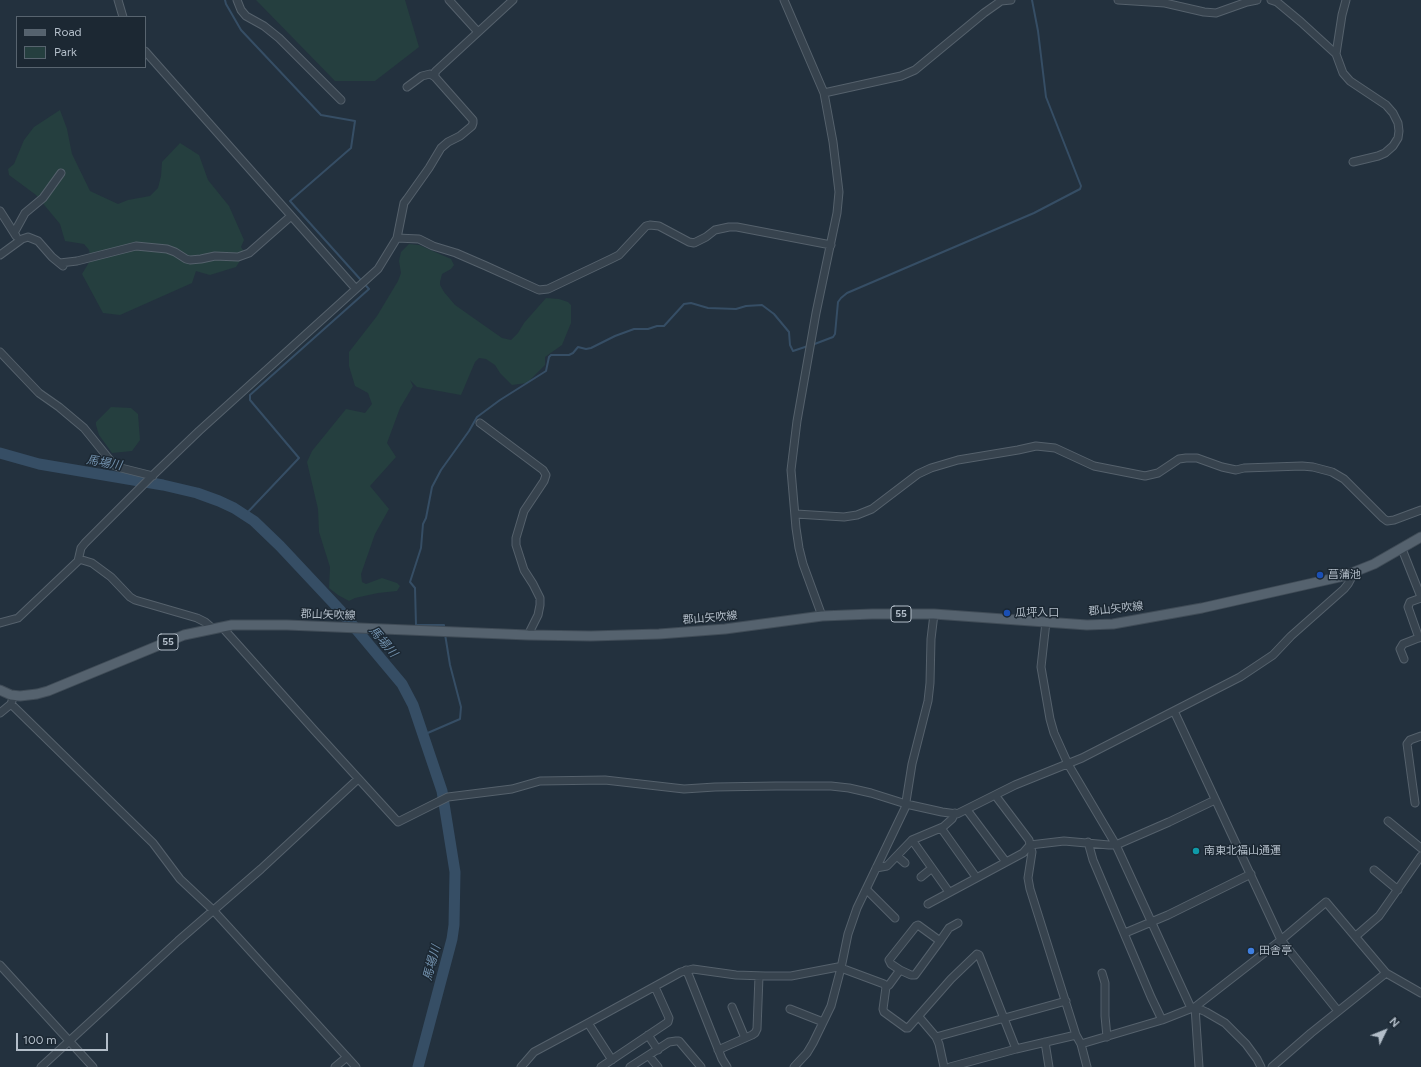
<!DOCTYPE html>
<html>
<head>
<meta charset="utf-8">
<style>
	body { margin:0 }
	#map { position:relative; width:1421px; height:1067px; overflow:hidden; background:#23313e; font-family:Figtree,sans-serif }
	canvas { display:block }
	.legend { position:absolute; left:16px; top:16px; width:130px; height:52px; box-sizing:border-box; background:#1c2833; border:1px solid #58646f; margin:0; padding:5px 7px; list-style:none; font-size:12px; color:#b3bec9 }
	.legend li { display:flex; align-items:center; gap:8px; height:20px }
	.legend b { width:20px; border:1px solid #58646f }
	.north { position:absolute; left:1365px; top:1011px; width:40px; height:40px; -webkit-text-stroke:3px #1c2833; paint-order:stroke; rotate:47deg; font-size:11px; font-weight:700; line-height:16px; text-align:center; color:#b3bec9 }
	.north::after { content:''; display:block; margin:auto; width:14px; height:18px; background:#b3bec9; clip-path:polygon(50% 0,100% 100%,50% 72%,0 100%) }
	.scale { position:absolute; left:16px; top:1033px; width:92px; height:18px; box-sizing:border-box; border:2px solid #b3bec9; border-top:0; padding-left:5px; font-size:12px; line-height:14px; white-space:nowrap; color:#b3bec9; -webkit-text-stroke:3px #1c2833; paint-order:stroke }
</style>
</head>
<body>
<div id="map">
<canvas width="1421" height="1067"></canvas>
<ul class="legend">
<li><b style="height:5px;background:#55626e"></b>Road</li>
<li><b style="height:11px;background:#253f3f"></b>Park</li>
</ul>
<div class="north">N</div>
<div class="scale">100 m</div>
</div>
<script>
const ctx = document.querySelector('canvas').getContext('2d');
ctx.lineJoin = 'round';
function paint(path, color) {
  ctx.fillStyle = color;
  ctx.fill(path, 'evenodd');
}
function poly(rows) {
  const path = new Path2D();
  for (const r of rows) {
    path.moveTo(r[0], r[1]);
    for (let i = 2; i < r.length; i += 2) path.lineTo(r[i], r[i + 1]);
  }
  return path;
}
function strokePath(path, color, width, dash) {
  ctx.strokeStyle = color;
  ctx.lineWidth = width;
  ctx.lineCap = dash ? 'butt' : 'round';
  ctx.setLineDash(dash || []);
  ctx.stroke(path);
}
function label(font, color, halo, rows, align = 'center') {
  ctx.font = font + ' Figtree,"Noto Sans JP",sans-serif';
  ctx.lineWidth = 3;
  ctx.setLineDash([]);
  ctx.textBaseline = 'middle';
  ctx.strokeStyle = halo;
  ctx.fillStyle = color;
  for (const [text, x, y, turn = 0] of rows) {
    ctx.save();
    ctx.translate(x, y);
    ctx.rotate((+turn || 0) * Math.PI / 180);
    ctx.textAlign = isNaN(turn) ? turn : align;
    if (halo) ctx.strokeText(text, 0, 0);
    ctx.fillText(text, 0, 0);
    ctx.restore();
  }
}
paint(poly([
	[256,0,405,0,419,47,375,81,335,81],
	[60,110,67,129,72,154,90,191,118,204,128,200,150,196,158,188,161,176,162,162,180,143,199,155,208,180,229,206,244,240,241,247,245,253,236,267,210,275,196,271,192,283,120,315,103,313,82,274,91,259,89,250,84,244,65,241,60,224,36,195,9,175,8,169,14,164,24,140,34,127],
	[409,244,419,245,451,259,454,265,451,269,442,274,440,282,440,285,444,292,455,305,502,338,511,340,518,333,524,323,546,298,559,299,568,302,571,305,571,323,562,345,545,357,545,365,527,383,512,385,500,373,495,365,486,359,479,358,475,362,461,395,417,387,410,380,413,386,400,408,387,443,396,457,370,486,389,509,375,534,361,574,362,582,366,584,382,578,397,583,400,586,397,591,378,593,355,598,349,601,338,595,329,588,330,567,319,532,318,509,307,462,312,451,346,409,365,413,372,404,368,393,355,386,349,366,349,352,377,316,398,281,401,273,399,261,401,252],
	[111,407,131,408,138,414,140,440,132,451,112,453,99,435,96,425,96,422]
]), '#253f3f');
strokePath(poly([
	[225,0,226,4,241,30,321,115,355,121,351,148,290,201,369,289,250,395,250,400,299,458,245,515],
	[812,345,833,337,835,334,838,302,841,298,847,293,1034,213,1080,189,1081,186,1046,97,1038,31,1032,0],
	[444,629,444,625,416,625,415,588,410,582,421,548,423,524,426,518,432,487,441,470,469,431,477,417,500,400,546,371,549,357,551,355,569,355,573,353,578,347,586,349,591,348,615,336,634,329,648,329,657,326,664,326,684,304,691,303,708,308,736,309,746,306,762,305,774,314,789,332,790,345,793,351,808,346],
	[423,735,460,719,461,707,450,665,445,634]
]), '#364e65', 2);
strokePath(poly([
	[0,453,39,464,163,485,197,493,219,501,234,508,254,521,280,546,340,610,402,684,413,705,442,791,455,872,454,925,452,939,418,1067]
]), '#364e65', 11);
const minor = poly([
	[118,0,123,17],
	[237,0,241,10,246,16,264,26,279,38,341,100],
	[449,0,478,32],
	[784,0,824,93,833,142,839,192,837,213,816,313,797,421,791,470,796,528,799,548,803,564,822,616],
	[1118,0,1165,3,1204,12,1216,13,1247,2,1257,0],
	[1271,0,1277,2,1301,22,1336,54,1343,73,1350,81,1386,105,1393,113,1398,123,1399,131,1398,138,1393,146,1385,153,1378,156,1353,162],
	[145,51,356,289],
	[1336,54,1342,15,1346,0],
	[435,77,435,72,437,70,513,0],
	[824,93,901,76,915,70,984,13,1001,1,1011,0],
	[0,211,16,236],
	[14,233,25,213,43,198,61,173],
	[397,238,419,239,433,246,456,253,486,266,539,290,548,289,611,259,619,255,646,226,650,225,659,226,689,242,694,243,706,237,715,230,729,227,737,227,831,245],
	[0,255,22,239,28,237,38,241,52,257,63,266],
	[60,263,77,261,136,246,167,249,175,252,186,259,190,260,201,259,215,256,238,257,249,253,291,216],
	[0,352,39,393,59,407,84,428,114,465,121,468,153,476],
	[480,423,543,470,546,475,544,481,524,511,516,538,516,545,524,570,533,584,540,598,540,605,538,615,528,635],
	[796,514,844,517,857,515,872,509,918,474,931,468,958,460,1018,450,1036,446,1055,448,1094,466,1145,476,1158,473,1179,459,1186,458,1197,458,1222,467,1236,470,1244,468,1302,466,1313,467,1332,472,1344,479,1383,518,1387,521,1394,520,1421,510],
	[1402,549,1421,597],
	[79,559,92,563,111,577,130,597,135,600,197,618,205,622,213,629],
	[1046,622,1041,667,1050,719,1054,733,1068,764,1116,845,1191,1008],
	[0,623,18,618,78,561,81,548,85,543,150,478,199,431,378,269,397,238,404,203,407,199,429,168,441,148,448,142,460,136,472,126,473,123,473,120,435,77,430,74,422,76,407,87],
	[222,627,314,730,398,822,448,797,512,789,540,781,605,780,684,789,715,787,776,786,831,786,849,788,871,793,906,804,942,812,957,814,1015,785,1082,758,1240,677,1273,655,1291,636,1344,589,1348,584,1354,573],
	[1419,638,1408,607,1410,602,1421,598],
	[1404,659,1400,649,1403,644,1421,637],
	[11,704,153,843,180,879,213,910,356,1067],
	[1174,711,1281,940,1338,1011],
	[0,713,11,704,12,701],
	[995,795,1029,840,1030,845,1032,852,1028,878,1030,889,1076,1035,1081,1044,1087,1067],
	[1415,803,1407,744,1410,740,1421,736],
	[967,810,1006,862],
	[1388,821,1421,848],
	[941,828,976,877],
	[912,840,949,892],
	[1088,842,1093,860,1151,997,1162,1020],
	[897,856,905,863],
	[876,868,887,866,912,840,943,827,952,819,955,813],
	[1374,870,1398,890],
	[921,877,932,868],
	[866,889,895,918],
	[928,904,1023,853,1030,845,1064,841,1109,845,1116,845,1169,822,1215,800],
	[1125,933,1168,915,1251,874],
	[1356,936,1379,916,1421,856],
	[940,941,918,925,916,926,889,960,891,964,900,970,911,975,915,975,940,941,949,928,958,923],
	[0,965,93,1067],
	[686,970,689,976,722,1059,727,1067],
	[1102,973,1105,983,1105,1016,1107,1037],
	[886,987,889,985,900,970],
	[732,1007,745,1038],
	[1195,1007,1206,1012,1225,1023,1246,1044,1257,1059,1261,1067],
	[1195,1007,1199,1067],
	[790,1009,823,1022],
	[919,1017,936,1037,939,1044,944,1067],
	[588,1023,612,1060],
	[648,1035,658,1050],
	[936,1037,1066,1001],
	[1045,1042,1049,1067],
	[1081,1044,1162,1020,1195,1007,1281,940,1326,902,1386,973,1421,993],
	[718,1050,752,1035,755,1033,757,1029,759,976],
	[649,1056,658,1067],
	[41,1067,178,941,261,869,358,779],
	[335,1067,347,1057],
	[521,1067,534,1052,588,1023,681,972,693,969,736,975,765,976,791,976,838,967,841,968,884,984,886,987,883,1009,884,1012,906,1028,908,1028,951,979,977,954,979,955,981,960,1016,1049],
	[601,1067,668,1022,669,1018,655,987],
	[630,1067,669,1042,676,1041,679,1041,701,1067],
	[794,1067,807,1053,813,1043,831,1006,841,968,848,934,857,908,905,808,912,764,928,701,930,683,931,639,934,614],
	[950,1067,1016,1049,1076,1035],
	[1272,1067,1311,1033,1386,973]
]);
const major = poly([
	[0,690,11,695,20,696,37,694,48,691,184,635,232,625,287,625,528,635,591,636,659,634,725,629,822,616,872,614,934,614,1087,625,1113,624,1202,608,1344,576,1374,564,1421,537]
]);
strokePath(minor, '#55616c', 9);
strokePath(major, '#404c57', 11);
strokePath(minor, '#37434e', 7);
strokePath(major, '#55626e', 9);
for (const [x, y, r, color] of [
	[1320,575,4,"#1a4fb4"],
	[1007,613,4,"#1a4fb4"],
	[1196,851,4,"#0f9aa8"],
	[1251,951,4,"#3f7fe0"]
]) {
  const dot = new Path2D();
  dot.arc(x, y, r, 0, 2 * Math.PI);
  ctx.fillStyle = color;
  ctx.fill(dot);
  strokePath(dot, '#1c2833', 1.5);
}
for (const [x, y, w] of [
	[901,614,20],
	[168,642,20]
]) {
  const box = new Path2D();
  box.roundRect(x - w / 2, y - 8, w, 16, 3);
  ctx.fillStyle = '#1c2833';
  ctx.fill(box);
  strokePath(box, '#b3bec9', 1);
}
label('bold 10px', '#b3bec9', null, [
	["55",901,614],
	["55",168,642]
]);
label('11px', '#b3bec9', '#1c2833', [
	["菖蒲池",1328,575],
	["瓜坪入口",1015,613],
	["南東北福山通運",1204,851],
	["田舎亭",1259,951]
], 'left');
label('11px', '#b3bec9', '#1c2833', [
	["郡山矢吹線",1116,609,-6],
	["郡山矢吹線",328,615,2],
	["郡山矢吹線",710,618,-5]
]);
label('italic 12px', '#7291ad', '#1c2833', [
	["馬場川",104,463,10],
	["馬場川",383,642,50],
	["馬場川",432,963,-75]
]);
</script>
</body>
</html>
